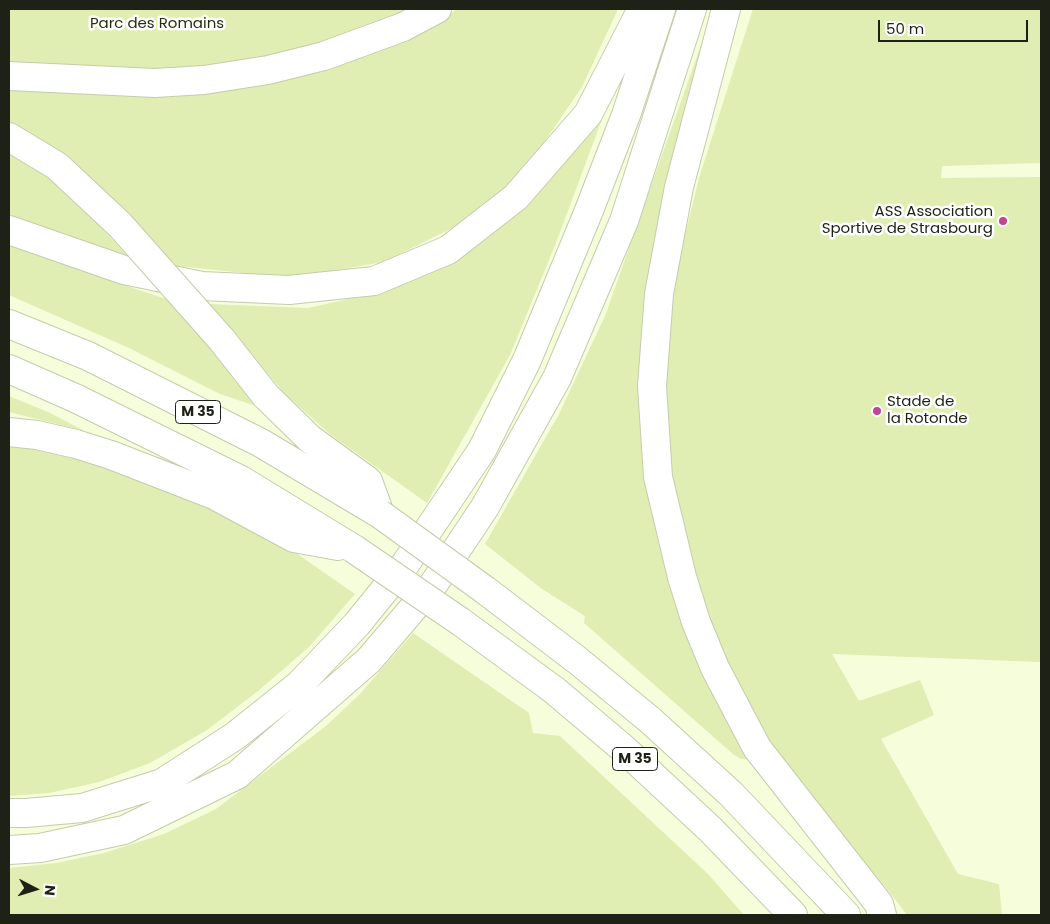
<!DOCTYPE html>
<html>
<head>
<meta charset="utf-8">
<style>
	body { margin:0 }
	#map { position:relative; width:1050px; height:924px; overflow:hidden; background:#f5fddb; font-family:Poppins,sans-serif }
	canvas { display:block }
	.frame { position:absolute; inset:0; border:10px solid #1e2115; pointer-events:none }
	.north { position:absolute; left:10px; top:864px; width:50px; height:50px; -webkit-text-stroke:4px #fff; paint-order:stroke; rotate:95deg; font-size:14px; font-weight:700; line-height:20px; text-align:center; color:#1e2115 }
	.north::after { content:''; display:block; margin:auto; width:18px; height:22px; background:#1e2115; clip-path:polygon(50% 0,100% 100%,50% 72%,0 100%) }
	.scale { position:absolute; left:878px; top:20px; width:150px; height:22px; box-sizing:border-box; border:2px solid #1e2115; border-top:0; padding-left:6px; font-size:15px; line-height:18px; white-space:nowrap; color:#1e2115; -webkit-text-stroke:4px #fff; paint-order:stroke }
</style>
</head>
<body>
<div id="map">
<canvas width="1050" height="924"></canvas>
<div class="frame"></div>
<div class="north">N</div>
<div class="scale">50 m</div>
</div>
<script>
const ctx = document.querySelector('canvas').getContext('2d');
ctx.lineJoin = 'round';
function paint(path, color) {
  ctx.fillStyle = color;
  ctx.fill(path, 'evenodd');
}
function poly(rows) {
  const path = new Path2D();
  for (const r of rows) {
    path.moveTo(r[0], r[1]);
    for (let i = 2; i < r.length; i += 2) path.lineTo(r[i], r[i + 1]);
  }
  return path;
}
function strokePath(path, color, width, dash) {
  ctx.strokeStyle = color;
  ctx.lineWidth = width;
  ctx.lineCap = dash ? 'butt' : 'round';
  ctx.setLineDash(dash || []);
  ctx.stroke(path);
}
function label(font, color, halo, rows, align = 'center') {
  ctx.font = font + ' Poppins,sans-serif';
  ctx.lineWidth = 5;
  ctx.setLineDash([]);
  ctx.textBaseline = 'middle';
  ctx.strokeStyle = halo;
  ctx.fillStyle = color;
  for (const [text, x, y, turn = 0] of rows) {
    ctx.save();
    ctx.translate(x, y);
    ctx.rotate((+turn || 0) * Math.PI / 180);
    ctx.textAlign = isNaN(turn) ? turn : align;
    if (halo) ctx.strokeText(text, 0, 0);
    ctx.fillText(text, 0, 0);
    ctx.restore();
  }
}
paint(poly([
	[9,9,411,9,366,30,290,54,206,71,140,72,9,63],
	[457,9,618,9,582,87,529,164,475,217,383,262,292,278,177,266,95,186,9,124,9,84,116,94,442,19],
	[753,9,1041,9,1041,163,942,166,941,178,1041,177,1041,662,832,654,859,701,920,680,934,715,881,739,958,874,999,884,1002,915,907,915,888,890,804,796,753,717,718,645,687,564,664,463,665,378,674,280,699,178],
	[702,42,689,134,641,360,640,419,648,486,662,557,681,618,747,754,746,759,741,759,733,754,584,623,585,616,542,589,485,544,559,414,605,316],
	[605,111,556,243,510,355,427,503,331,435,286,395,208,304,308,308,384,291,461,258,538,194],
	[9,149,55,177,130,259,9,215],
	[9,239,127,286,166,299,237,373,259,407,220,394,129,348,9,295],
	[9,396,48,412,85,431,9,412],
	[9,444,52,451,122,474,208,506,283,544,355,594,309,647,258,691,207,730,150,763,99,782,49,793,9,796],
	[413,633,529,713,533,733,560,736,708,874,744,915,9,915,9,868,56,863,104,853,164,834,216,809,326,726,360,694]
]), '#e0edb3');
const trunk = poly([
	[726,9,679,187,659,294,652,386,658,477,682,577,696,622,715,668,757,748,879,904,882,915],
	[9,76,155,83,204,80,268,70,324,56,403,27,437,9],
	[9,137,57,166,120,225],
	[9,230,124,270,202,286,289,290,374,281,448,250,516,197,588,114,642,9],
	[9,324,88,356,261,443,380,514],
	[222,340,266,396,310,439,368,481,380,514],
	[9,369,75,398,241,480,354,549],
	[9,432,37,435,76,444,111,455,214,495,294,538,338,546],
	[485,590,577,660,650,720,731,794,846,915],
	[461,622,554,690,625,750,711,830,793,915],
	[9,813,26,813,82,808,162,783,235,736,299,685,357,624,404,566,482,450,527,360,588,213,626,115,661,9],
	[9,850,40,848,124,830,237,775,369,660,433,585,485,507,557,378,624,221,692,9]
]);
strokePath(trunk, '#c5ccac', 30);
strokePath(trunk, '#fff', 28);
const trunkBridge = poly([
	[120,225,222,340],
	[380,514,485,590],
	[354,549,461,622]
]);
strokePath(trunkBridge, '#c5ccac', 30, []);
strokePath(trunkBridge, '#fff', 28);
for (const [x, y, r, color] of [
	[1003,221,5,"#c24492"],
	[877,411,5,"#c24492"]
]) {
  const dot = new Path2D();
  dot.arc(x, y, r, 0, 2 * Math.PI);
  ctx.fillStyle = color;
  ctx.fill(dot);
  strokePath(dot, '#fff', 2);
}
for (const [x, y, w] of [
	[198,412,45],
	[635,759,45]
]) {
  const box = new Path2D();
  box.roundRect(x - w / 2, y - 11.5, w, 23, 4);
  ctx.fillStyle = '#fff';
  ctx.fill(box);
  strokePath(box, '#1e2115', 1);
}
label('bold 14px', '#1e2115', null, [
	["M 35",198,412],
	["M 35",635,759]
]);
label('15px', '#282e09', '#fff', [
	["Parc des Romains",157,24]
]);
label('15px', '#1e2115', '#fff', [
	["ASS Association",993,212],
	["Sportive de Strasbourg",993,229],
	["Stade de",887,402,"left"],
	["la Rotonde",887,419,"left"]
], 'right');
</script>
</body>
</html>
